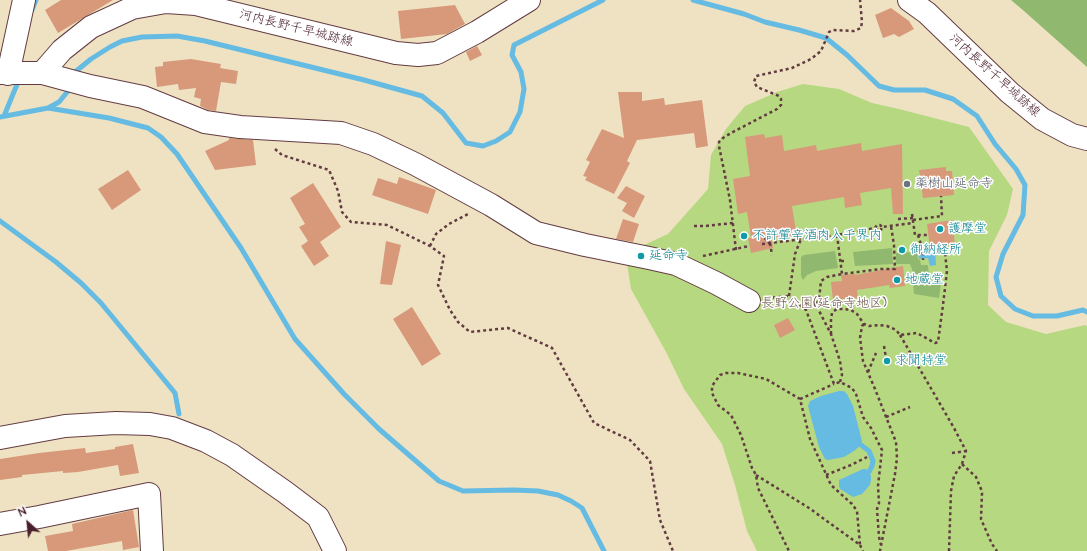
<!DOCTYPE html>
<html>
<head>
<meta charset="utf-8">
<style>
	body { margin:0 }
	#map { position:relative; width:1087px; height:551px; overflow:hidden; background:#efe2c3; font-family:"Architects Daughter",sans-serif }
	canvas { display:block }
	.north { position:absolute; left:8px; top:503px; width:40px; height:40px; -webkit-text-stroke:3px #fff; paint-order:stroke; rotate:333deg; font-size:11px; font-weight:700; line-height:16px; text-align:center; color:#4a1f2b }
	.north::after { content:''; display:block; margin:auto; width:14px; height:18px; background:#4a1f2b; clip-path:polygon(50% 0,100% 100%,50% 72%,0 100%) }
</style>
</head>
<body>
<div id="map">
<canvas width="1087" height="551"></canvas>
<div class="north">N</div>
</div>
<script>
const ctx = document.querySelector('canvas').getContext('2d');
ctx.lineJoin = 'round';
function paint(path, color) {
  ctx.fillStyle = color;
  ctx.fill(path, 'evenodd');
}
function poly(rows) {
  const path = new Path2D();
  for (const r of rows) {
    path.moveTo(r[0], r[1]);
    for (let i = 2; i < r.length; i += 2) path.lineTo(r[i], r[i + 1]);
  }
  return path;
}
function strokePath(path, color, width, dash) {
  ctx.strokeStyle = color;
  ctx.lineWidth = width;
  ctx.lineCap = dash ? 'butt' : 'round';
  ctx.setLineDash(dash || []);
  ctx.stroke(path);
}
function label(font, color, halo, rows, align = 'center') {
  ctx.font = font + ' "Architects Daughter","Klee One",sans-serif';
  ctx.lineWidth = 3;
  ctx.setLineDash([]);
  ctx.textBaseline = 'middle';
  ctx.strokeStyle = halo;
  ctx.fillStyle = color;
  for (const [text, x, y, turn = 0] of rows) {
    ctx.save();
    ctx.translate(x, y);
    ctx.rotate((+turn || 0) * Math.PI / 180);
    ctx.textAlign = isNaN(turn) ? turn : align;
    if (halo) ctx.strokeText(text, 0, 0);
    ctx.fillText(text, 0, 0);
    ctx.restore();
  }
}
paint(poly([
	[803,84,839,89,872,103,899,109,969,127,1013,189,1007,215,989,251,988,305,1006,322,1046,334,1085,325,1087,326,1087,551,757,551,747,531,735,485,722,444,684,389,666,352,631,289,627,263,644,245,668,234,708,189,711,155,726,129,745,106,777,92]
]), '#b6d880');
paint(poly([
	[1011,0,1087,0,1087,67,1024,11],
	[892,248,893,264,855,266,853,252],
	[835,251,838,268,816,271,807,275,803,280,801,276,801,257,804,255],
	[917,252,918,259,920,260,921,265,928,265,929,276,942,275,939,298,914,294,912,269,910,264,896,264,896,253]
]), '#90b86e');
paint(poly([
	[935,250,936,265,930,266,928,258,919,259,918,252],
	[839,391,844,391,847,394,853,406,862,441,861,445,854,451,844,457,828,460,825,459,819,447,808,406,810,401,821,396],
	[863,469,866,469,869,472,871,476,871,480,870,485,862,494,853,497,840,489,839,486,839,480]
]), '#66bbe2');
strokePath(poly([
	[693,0,744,14,765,22,799,30,826,38,847,55,879,86,894,90,925,90,953,99,977,116,995,144,1016,169,1025,185,1023,215,1003,254,996,277,1001,296,1015,309,1033,316,1057,316,1083,310,1087,312],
	[32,10,36,0],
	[75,72,91,59,110,47,122,41,142,37,177,36,205,41,364,80,422,96,443,113,466,143,483,146,496,141,510,132,520,112,524,89,521,72,512,55,514,45,603,0],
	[48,108,59,102,68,91],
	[4,116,18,82],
	[0,117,48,108,109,118,148,128,161,137,177,154,241,248,295,339,344,394,379,429,439,481,463,491,514,490,538,491,558,495,571,501,582,508,604,551],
	[0,221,56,262,81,283,101,303,175,393,179,414],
	[861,445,869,451,873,461,872,466,869,472]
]), '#66bbe2', 5);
paint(poly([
	[61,0,113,0,58,33,45,10],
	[455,5,465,24,447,34,401,39,398,11],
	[891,8,909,21,914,29,899,37,894,34,883,38,875,15],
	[477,46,482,55,470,61,466,52],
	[191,59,221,64,220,68,238,71,236,84,221,82,216,111,208,110,200,106,201,99,194,97,196,88,179,90,178,84,157,87,155,67,163,66,163,62],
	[618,92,642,92,642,101,664,98,665,105,702,100,708,146,696,148,694,133,637,140,627,161,630,163,614,194,585,180,587,177,583,176,590,162,586,160,602,129,624,138],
	[764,134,765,138,782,135,784,151,816,145,817,151,861,143,862,151,902,144,903,214,893,214,891,188,860,193,862,205,845,208,844,197,792,206,796,231,795,231,796,236,772,239,773,248,751,253,748,238,751,238,747,212,738,214,733,179,750,176,745,137],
	[229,138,253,140,256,165,215,170,205,151,229,140],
	[946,167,946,171,952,171,954,195,923,198,919,170],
	[128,170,141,190,112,210,98,189],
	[399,177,436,190,428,214,372,195,378,178,397,184],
	[313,183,341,227,320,242,329,256,314,266,301,246,308,241,299,227,305,224,290,198],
	[626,186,645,196,634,218,622,211,627,203,617,198],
	[623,219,639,224,633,242,616,239],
	[952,220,955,244,930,248,927,224],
	[386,241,401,245,392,285,380,284],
	[903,266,905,286,890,288,889,285,857,290,858,298,833,300,831,282,842,281,841,275,855,274,855,275],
	[412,307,441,354,422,366,393,319],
	[788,318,795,330,780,338,774,325],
	[133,444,139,473,120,476,118,465,78,472,63,473,63,471,22,475,22,477,0,480,0,459,39,453,85,448,86,453,115,449,115,447],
	[133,510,139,547,123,550,122,541,66,551,48,551,45,536,73,531,72,524]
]), '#d8987a');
const minor = poly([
	[42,73,90,86,143,97,205,122,240,127,341,133,373,144,415,164,491,205,536,233,585,245,649,258,676,264,716,283,749,301],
	[8,74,24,0],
	[0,438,65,426,116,423,150,424,172,428,206,441,232,455,285,492,318,517,335,551],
	[0,524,39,517,149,494,152,551]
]);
const major = poly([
	[909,0,927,13,1010,93,1042,119,1072,135,1087,139],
	[0,73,42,73,62,50,91,27,132,8,166,2,196,4,396,53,418,55,437,53,477,32,529,0]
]);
strokePath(minor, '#633c42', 24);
strokePath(major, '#633c42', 24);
strokePath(poly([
	[275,149,282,155,329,170,338,191,342,212,351,222,387,225,430,246,444,256,438,285,450,310,458,322,470,332,508,328,552,348,594,423,630,440,650,461,660,520,673,551],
	[912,214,915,235,928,235],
	[898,219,913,218],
	[913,220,942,216,941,196],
	[694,226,705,226,733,223],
	[875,228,877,225,880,225,882,227],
	[757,229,758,233,767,240,769,243],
	[837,235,842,274,881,269,895,269,894,245,891,226],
	[918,235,923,251,923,260],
	[770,243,772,255],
	[762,244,837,235,875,228,877,230,881,230,882,227,913,223],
	[430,246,436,234,449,224,468,214],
	[736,250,730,200,719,146,719,142,723,138,731,133,777,109,781,105,781,99,779,96,757,87,754,82,756,76,792,68,811,59,821,51,829,32,833,30,854,31,861,28,862,22,860,0],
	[703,256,749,246],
	[841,261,845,261],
	[789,296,795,254,801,239],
	[767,298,789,296,806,310,834,384,840,382,852,388,856,394,863,417,871,428,882,450,878,486,879,503,877,509,879,537,881,545],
	[864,324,862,326,860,338,863,361,875,389,896,442,897,458,895,474,880,551],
	[831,334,831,319,832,313,834,311,837,309,844,309,851,310,857,314,864,324,869,326,879,325,887,326,896,330,900,335,917,333,935,343,938,342,943,305,947,271,945,253,943,248,927,249,921,247],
	[900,335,954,428,966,451,962,464,954,476,951,491,949,551],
	[884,346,886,358],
	[868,372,876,353],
	[840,382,842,375,840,361,831,334,816,305,819,299,821,281,827,277,842,274],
	[800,399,834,384],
	[886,417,910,407],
	[952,453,966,451],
	[962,464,976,477,981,489,982,493,981,519,992,544,997,551],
	[756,475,809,508,860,545,857,511,852,504,831,485,810,439,800,399,766,379,738,373,726,373,720,375,712,386,712,393,718,405,731,415,741,435,752,468,756,475,758,488,789,551],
	[826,475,851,465,867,457],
	[860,545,863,551]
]), '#633c42', 2.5, [3, 3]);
strokePath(minor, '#fff', 22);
strokePath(major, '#fff', 22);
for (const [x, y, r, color] of [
	[907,184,4,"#6b7280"],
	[940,229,4,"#0f9aa8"],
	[744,236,4,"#0f9aa8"],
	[902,250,4,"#0f9aa8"],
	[641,256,4,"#0f9aa8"],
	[897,280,4,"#0f9aa8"],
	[887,361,4,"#0f9aa8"]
]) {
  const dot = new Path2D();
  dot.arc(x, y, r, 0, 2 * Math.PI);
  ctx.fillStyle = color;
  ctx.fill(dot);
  strokePath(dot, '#fff', 1.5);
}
label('13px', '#4a1f2b', '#fff', [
	["河内長野千早城跡線",296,29,14],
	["河内長野千早城跡線",994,76,42]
]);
label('13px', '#5b616d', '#fff', [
	["薬樹山延命寺",915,184]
], 'left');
label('13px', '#0d838f', '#fff', [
	["護摩堂",948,229],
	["不許葷辛酒肉入千界内",752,236],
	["御納経所",910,250],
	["延命寺",649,256],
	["地蔵堂",905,280],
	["求聞持堂",895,361]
], 'left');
label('13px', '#6a5644', '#fff', [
	["長野公園(延命寺地区)",824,304]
]);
</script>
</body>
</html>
